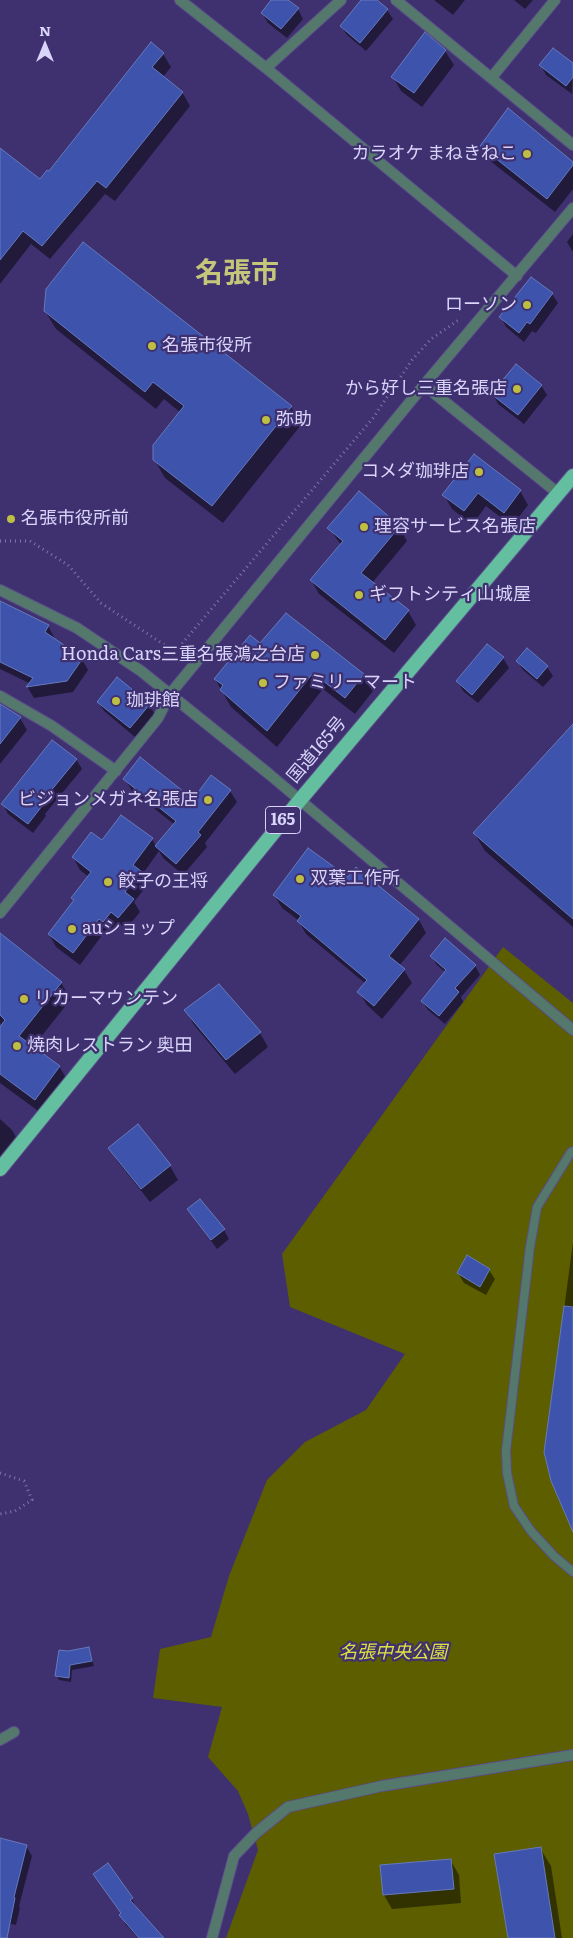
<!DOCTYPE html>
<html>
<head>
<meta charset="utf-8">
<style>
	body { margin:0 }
	#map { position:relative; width:573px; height:1938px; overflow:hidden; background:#3f3170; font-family:Literata,serif }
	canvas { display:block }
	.north { position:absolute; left:20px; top:20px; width:50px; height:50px; -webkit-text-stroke:4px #3f3170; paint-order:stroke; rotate:0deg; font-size:14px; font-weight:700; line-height:20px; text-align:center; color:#d8d4fa }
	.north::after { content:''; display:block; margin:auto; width:18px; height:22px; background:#d8d4fa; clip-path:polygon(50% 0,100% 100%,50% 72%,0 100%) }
</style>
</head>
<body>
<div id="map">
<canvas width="573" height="1938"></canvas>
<div class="north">N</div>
</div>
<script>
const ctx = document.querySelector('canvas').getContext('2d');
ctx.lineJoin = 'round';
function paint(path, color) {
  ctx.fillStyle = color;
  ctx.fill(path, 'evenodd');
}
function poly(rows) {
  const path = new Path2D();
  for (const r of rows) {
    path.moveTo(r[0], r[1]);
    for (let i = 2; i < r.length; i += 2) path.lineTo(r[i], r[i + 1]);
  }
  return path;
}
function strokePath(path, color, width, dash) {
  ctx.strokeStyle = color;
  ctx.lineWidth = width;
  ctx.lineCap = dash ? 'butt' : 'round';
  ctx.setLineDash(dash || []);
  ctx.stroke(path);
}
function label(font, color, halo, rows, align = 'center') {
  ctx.font = font + ' Literata,"Noto Sans JP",serif';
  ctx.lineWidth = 4.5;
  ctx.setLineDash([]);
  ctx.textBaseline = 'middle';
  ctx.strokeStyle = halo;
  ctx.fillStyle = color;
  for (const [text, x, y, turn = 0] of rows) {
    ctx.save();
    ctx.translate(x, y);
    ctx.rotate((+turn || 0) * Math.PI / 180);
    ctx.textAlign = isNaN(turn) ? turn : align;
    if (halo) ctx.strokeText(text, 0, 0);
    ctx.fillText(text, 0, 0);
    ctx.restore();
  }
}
paint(poly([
	[503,947,573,1003,573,1938,226,1938,258,1850,248,1814,238,1791,208,1757,222,1707,153,1698,160,1649,211,1637,229,1576,267,1480,305,1442,366,1410,405,1354,290,1307,282,1254]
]), '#5d5e00');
paint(poly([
	[273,0,286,0,298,9,303,19,287,38,268,23,262,13],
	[363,0,375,0,387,10,393,19,366,51,347,35,341,26],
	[434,0,465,0,453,15],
	[514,0,533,0,525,9],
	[445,51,454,65,422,107,401,91,393,77],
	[163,54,171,67,163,77,182,92,190,106,115,201,105,194,50,259,31,244,0,284,0,149,40,181],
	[541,65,573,65,572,94,546,75],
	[481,146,573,164,573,189,555,212,489,160],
	[573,234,573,252,567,242],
	[532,279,552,294,558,303,536,333,532,331,524,342,506,327,501,317],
	[45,311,291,407,301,425,223,523,165,478,154,459,181,413,164,399,156,409,56,329],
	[541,385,547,395,524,424,498,404,493,394],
	[474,456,520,491,528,505,512,526,486,506,472,525,452,509,444,495],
	[399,527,407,541,372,583,408,611,416,625,394,653,319,594,311,580,341,545,329,528],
	[0,603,48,626,54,637,53,639,82,659,88,670,73,692,34,698,28,688,31,684,0,669],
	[260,645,363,675,373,691,355,714,323,689,277,747,231,707,215,679],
	[487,645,503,658,509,668,478,703,463,691,458,682],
	[517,661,547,667,553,676,543,687,523,670],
	[98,702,149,705,155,714,135,737,104,711],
	[0,705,20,718,27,730,0,764],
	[573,735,573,927,485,851,474,833],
	[76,759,82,769,45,814,46,816,33,833,8,814,3,804],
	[125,779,193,801,230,791,237,802,205,843,207,847,183,875,163,858,159,851,142,875,148,884,134,902,140,912,126,929,119,924,111,934,106,930,80,965,56,947,49,934,75,901,73,898,89,877,80,870,73,857,102,842,152,839,156,846,175,825,132,791],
	[356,869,419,920,426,933,399,966,404,970,412,983,382,1019,367,1005,359,992,366,984,306,934,298,920,282,908,274,895,348,879],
	[0,935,61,983,71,999,33,1047,59,1066,69,1083,45,1116,0,1083,0,1029,3,1025,0,1023],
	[431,956,475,965,480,975,461,997,463,1002,445,1024,428,1010,422,1001,446,973,437,965],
	[186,1011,260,1033,268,1047,235,1074,194,1025],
	[0,1119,12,1130,20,1144,0,1167],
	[138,1126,170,1166,178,1180,150,1202,118,1162,110,1148],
	[189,1210,224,1230,229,1239,217,1249],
	[573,1242,573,1523,545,1452],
	[489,1270,495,1279,486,1295,464,1283,458,1273],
	[88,1648,94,1666,72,1670,71,1682,59,1680,57,1676],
	[0,1839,26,1846,32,1856,19,1906,20,1908,16,1925,0,1922],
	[540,1848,551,1866,562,1938,509,1938],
	[451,1861,459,1875,461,1903,392,1909,384,1895],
	[108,1865,132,1899,137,1909,163,1938,138,1938,126,1925,121,1916,122,1914,95,1875]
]), '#0007');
const building = poly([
	[271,0,288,0,299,8,281,29,261,13,271,0],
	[361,0,377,0,388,9,360,43,340,26,361,0],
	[425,32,446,50,414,93,391,77,425,32],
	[151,42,164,53,152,67,183,92,106,188,97,181,42,246,23,231,0,260,0,148,40,179,47,170,49,171,151,42],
	[553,48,573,63,573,77,566,86,539,65,553,48],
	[508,108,573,162,573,165,547,199,480,146,508,108],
	[83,242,292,406,212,506,153,460,153,445,184,406,153,382,145,392,44,311,46,289,83,242],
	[531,277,553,293,530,324,527,322,519,333,499,317,531,277],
	[516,364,542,385,518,415,491,394,516,364],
	[474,454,521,490,504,513,478,493,464,511,442,495,474,454],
	[359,491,400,526,361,573,409,610,385,640,310,580,343,541,327,528,359,491],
	[0,601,49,625,45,632,83,658,67,681,26,687,33,678,0,662,0,601],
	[286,613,364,674,345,698,313,673,267,731,220,690,223,685,214,679,250,635,260,643,286,613],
	[487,644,504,657,472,695,456,681,487,644],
	[527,648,548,666,537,679,516,661,527,648],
	[117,677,150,704,130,728,97,702,117,677],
	[0,704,21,717,0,744,0,704],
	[573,724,573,919,473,833,573,724],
	[52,740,77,759,40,804,42,806,28,824,1,804,52,740],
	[140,757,193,799,211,775,231,790,198,832,201,835,176,864,155,846,176,821,123,779,140,757],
	[121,815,153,838,133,865,141,871,125,892,134,899,118,918,111,912,103,922,99,919,73,953,48,934,74,900,71,898,91,872,72,857,91,832,102,840,121,815],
	[308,848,348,877,356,867,419,919,389,956,405,969,374,1006,357,992,367,980,297,921,301,916,273,895,308,848],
	[0,933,62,982,19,1036,60,1066,35,1100,0,1074,0,1027,5,1020,0,1015,0,933],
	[445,938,476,965,455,988,459,992,439,1016,421,1001,446,970,430,956,445,938],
	[219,984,261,1032,226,1060,184,1010,219,984],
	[138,1124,171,1165,141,1189,108,1148,138,1124],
	[200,1199,225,1229,211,1240,187,1209,200,1199],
	[467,1255,490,1269,480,1287,457,1273,467,1255],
	[564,1306,573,1307,573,1532,551,1481,544,1452,564,1306],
	[89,1647,92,1661,70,1665,69,1678,55,1676,59,1650,68,1651,89,1647],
	[0,1838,27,1845,14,1897,15,1898,7,1938,0,1938,0,1838],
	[541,1847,555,1938,508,1938,494,1854,541,1847],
	[451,1859,454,1889,383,1895,380,1865,451,1859],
	[108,1863,133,1898,130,1900,164,1938,139,1938,119,1915,121,1913,93,1874,108,1863]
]);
paint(building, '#3e53ab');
strokePath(building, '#667abc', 1);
const service = poly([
	[573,1151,571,1152,537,1207,530,1247,506,1451,507,1473,514,1506,531,1531,554,1556,573,1572]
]);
const minor = poly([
	[180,0,266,68,517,276],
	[396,0,573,145],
	[266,68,341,0],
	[492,77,555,0],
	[424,385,559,494],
	[0,696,52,726,116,771],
	[0,913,158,718,170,694,424,385,573,208],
	[0,1740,14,1732],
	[212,1938,234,1856,256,1833,288,1807,382,1786,573,1755]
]);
const tertiary = poly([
	[0,590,77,628,141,671,269,774,573,1030]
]);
const trunk = poly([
	[0,1169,300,800,573,476]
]);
strokePath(service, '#5b4e89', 10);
strokePath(minor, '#5b4e89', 12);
strokePath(tertiary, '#5b4e89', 12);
strokePath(trunk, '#5b4e89', 16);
strokePath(poly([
	[0,541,30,541,68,565,101,603,175,652,373,418,412,360,431,339,460,319],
	[0,1473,24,1481,32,1500,15,1511,0,1514]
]), '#7f76aa', 3, [1, 4]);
strokePath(service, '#54796c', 8);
strokePath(minor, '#54796c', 10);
strokePath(tertiary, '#54796c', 10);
strokePath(trunk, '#64bea0', 14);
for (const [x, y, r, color] of [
	[527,154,5,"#bdbf43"],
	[527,305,5,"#bdbf43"],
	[152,346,5,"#bdbf43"],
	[517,389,5,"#bdbf43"],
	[266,420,5,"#bdbf43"],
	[479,472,5,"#bdbf43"],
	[11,519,5,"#bdbf43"],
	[364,527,5,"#bdbf43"],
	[359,595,5,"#bdbf43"],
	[315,655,5,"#bdbf43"],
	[263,683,5,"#bdbf43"],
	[116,701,5,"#bdbf43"],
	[208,800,5,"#bdbf43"],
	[300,879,5,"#bdbf43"],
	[108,882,5,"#bdbf43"],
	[72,929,5,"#bdbf43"],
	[24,999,5,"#bdbf43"],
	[17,1046,5,"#bdbf43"]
]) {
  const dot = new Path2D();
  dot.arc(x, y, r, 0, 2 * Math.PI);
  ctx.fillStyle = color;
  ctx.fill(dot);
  strokePath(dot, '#3f3170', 2);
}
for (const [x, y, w] of [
	[283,820,35]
]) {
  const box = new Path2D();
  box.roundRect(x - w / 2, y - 13.5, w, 27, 4);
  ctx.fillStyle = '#3f3170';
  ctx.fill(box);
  strokePath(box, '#d8d4fa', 1);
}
label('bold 16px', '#d8d4fa', null, [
	["165",283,820]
]);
label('18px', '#d8d4fa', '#3f3170', [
	["カラオケ まねきねこ",517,154,"right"],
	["ローソン",517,305,"right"],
	["名張市役所",162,346],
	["から好し三重名張店",507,389,"right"],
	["弥助",276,420],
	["コメダ珈琲店",469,472,"right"],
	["名張市役所前",21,519],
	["理容サービス名張店",374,527],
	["ギフトシティ山城屋",369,595],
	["Honda Cars三重名張鴻之台店",305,655,"right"],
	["ファミリーマート",273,683],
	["珈琲館",126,701],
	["ビジョンメガネ名張店",198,800,"right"],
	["双葉工作所",310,879],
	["餃子の王将",118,882],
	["auショップ",82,929],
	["リカーマウンテン",34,999],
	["焼肉レストラン 奥田",27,1046]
], 'left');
label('18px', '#d8d4fa', '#3f3170', [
	["国道165号",317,750,-50]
]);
label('italic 18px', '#dfe141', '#3f3170', [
	["名張中央公園",393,1653]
]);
label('bold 28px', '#c4c679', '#3f3170', [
	["名張市",237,274]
]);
</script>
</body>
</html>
